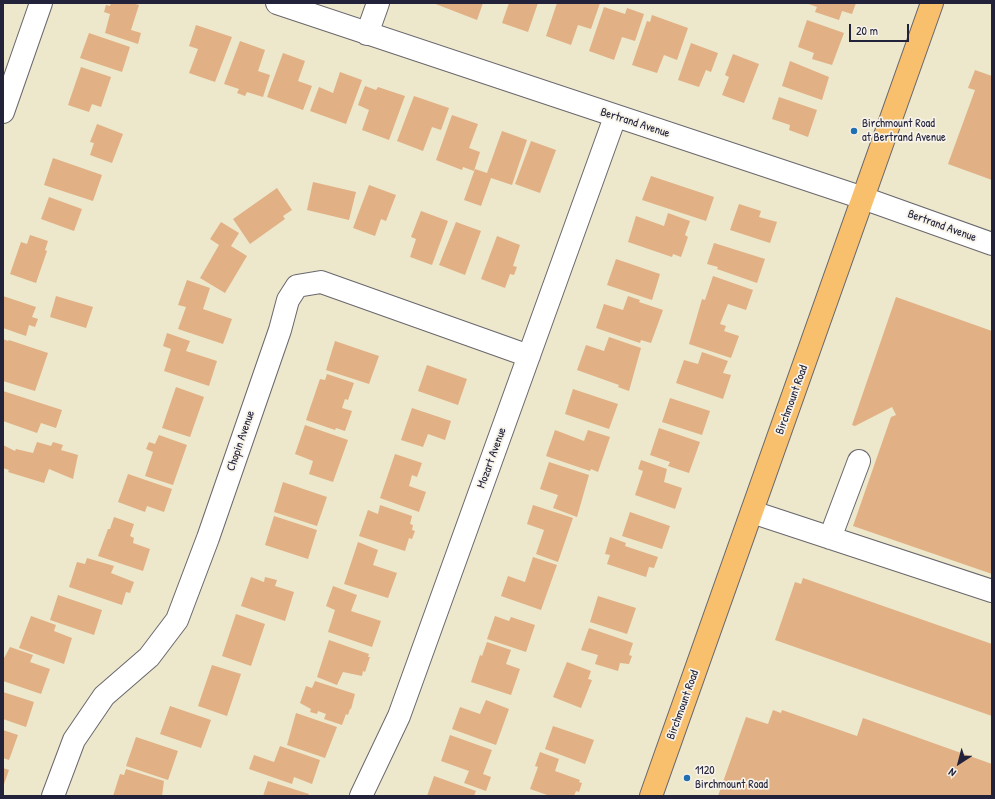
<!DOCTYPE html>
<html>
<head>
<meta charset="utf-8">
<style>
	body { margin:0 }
	#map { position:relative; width:995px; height:799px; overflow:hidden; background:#ede7cb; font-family:"Patrick Hand",sans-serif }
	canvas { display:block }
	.frame { position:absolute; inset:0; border:4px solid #22223b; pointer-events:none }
	.north { position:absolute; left:939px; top:743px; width:40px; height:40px; -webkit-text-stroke:3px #f7f3e8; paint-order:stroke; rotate:216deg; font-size:11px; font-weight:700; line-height:16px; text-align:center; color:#22223b }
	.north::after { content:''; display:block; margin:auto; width:14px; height:18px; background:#22223b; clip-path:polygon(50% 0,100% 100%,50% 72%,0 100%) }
	.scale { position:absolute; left:849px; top:24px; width:60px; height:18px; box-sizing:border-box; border:2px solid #22223b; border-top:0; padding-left:5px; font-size:12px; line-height:14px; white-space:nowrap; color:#22223b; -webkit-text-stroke:3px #f7f3e8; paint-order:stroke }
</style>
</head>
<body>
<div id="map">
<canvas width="995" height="799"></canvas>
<div class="frame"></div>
<div class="north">N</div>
<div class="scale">20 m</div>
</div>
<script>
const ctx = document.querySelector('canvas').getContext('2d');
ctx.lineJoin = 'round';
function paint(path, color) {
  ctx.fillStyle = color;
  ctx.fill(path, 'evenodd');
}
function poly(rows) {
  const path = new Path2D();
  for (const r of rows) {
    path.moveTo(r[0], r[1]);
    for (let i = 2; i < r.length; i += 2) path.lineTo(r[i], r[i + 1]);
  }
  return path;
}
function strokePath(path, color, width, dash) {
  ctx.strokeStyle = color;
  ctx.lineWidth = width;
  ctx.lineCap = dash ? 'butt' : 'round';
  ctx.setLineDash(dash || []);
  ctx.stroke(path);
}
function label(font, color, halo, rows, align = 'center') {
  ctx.font = font + ' "Patrick Hand",sans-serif';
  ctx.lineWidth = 3.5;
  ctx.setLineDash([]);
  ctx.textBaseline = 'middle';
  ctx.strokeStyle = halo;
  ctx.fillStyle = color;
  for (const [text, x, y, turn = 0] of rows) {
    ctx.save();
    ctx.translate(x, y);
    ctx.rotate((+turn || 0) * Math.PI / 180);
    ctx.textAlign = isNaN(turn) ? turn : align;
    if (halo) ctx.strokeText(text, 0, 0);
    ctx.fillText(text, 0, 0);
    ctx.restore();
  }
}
paint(poly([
	[111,3,132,3,139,5,131,30,141,33,138,44,105,33,110,14,104,12,106,5,110,6],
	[433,3,483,3,477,20],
	[509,3,538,3,528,32,502,23],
	[557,3,600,3,591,29,578,25,571,45,546,36],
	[806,3,856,3,852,14,842,11,839,20,815,12,817,7],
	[604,7,625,14,627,8,644,14,635,41,622,37,614,60,589,51],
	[652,15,688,28,677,60,664,55,657,73,632,65,647,21,650,22],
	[807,20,844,33,832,65,812,59,814,53,798,47],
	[196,25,232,37,215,82,189,73,198,49,189,46],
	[89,33,130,47,122,72,80,58],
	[240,41,265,50,258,71,270,75,263,97,247,92,245,96,237,93,239,89,224,84],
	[691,43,718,53,711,72,706,70,699,87,678,80],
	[283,53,305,61,298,81,312,86,303,110,267,97],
	[733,54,759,64,744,103,722,95,729,77,725,75],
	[790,61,829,77,822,100,782,86],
	[81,67,111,77,101,107,92,104,89,112,68,105],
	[975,70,992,76,992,180,948,164,975,90,968,88],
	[340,72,362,80,346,124,310,111,319,87,333,93],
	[365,86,376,90,378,87,405,96,389,140,362,130,369,110,358,105],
	[414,96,449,108,441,130,432,127,423,151,397,141],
	[779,97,817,110,808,137,789,130,790,125,772,119],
	[452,115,478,124,469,148,480,152,474,171,463,167,462,170,436,160],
	[97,124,123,134,112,163,90,155,94,143,90,142],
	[502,131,527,140,512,185,491,178,481,206,464,200,475,169,487,173],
	[531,141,556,150,540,193,515,184],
	[53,158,102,175,93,201,44,185],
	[651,176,714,197,706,221,642,200],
	[313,182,356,192,349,220,307,210],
	[369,185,396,195,386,221,381,219,375,236,353,228],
	[277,188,292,210,283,216,285,219,250,244,233,219],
	[49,197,82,209,74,231,41,219],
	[739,204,761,211,759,217,777,222,770,243,730,230],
	[421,211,448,221,432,265,410,257,416,239,411,237],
	[668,213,690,221,685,235,688,237,681,257,673,254,672,257,628,242,636,216,664,226],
	[221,222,239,233,231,246,247,256,225,293,200,278,219,245,210,239],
	[456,222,481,231,465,275,439,265],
	[30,235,48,241,45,250,47,251,36,283,10,274,21,242,27,244],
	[497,236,520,245,513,266,517,267,514,275,510,274,505,288,481,279],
	[714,243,765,259,757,283,717,269,718,267,707,264],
	[616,259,660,274,652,300,607,285],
	[713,276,753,290,746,310,728,304,720,324,726,326,724,331,739,336,731,358,689,344,702,299,705,300],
	[187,280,210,288,203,309,232,319,223,344,178,329,186,307,178,305],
	[3,296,36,307,32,317,38,319,35,327,29,325,26,336,3,328],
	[56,296,93,307,86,328,50,317],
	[628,296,640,300,639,302,663,310,651,343,641,340,640,343,596,328,604,304,623,310],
	[896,297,992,331,992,574,853,526,891,417,896,415,892,407,855,426,852,425],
	[167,333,190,341,186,351,217,361,209,386,164,371,171,349,163,346],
	[609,337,641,348,629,391,618,387,619,385,577,370,586,345,604,351],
	[3,339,8,341,9,340,48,353,35,391,3,381],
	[335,341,379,356,369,384,326,370],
	[702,352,728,361,723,373,731,375,723,399,676,383,684,360,698,364],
	[427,365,467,379,458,405,418,391],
	[327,374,354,383,348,400,345,399,342,408,352,411,345,431,336,428,335,430,306,420,320,379,325,380],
	[176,387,204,397,190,437,162,428],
	[573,389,618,404,609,429,565,414],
	[3,391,62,410,56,428,41,423,37,433,3,421],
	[670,398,710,411,702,435,662,422],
	[412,408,451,421,445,440,428,434,423,447,401,440],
	[305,425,348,440,333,482,309,474,313,461,295,454],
	[659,428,700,442,689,473,668,466,670,462,650,455],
	[555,430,584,441,588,430,610,437,598,472,591,469,590,471,546,456],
	[159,435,187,445,173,485,145,476,153,452,146,449,149,442,155,444],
	[37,442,51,446,53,442,63,445,61,450,78,455,73,479,49,469,44,483,8,472,9,470,3,468,3,445,15,451,16,449,33,453],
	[395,454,422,463,417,477,412,475,409,486,426,492,419,512,380,498],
	[641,460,667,469,664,482,682,488,675,509,635,495,643,471,638,469],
	[549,462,589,475,577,517,553,508,558,495,540,489],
	[128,474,172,489,164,512,147,506,145,512,118,502],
	[283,482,327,497,317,526,274,512],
	[380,505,412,516,410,524,413,525,412,530,415,531,412,539,409,538,405,551,359,536,368,510,378,514],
	[533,505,573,518,558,562,536,554,544,530,527,524],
	[630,512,670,526,662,549,622,536],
	[274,516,317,530,308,559,265,545],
	[114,517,134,524,130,536,134,538,133,543,150,549,143,571,98,556,108,529,110,529],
	[610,537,626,543,625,546,658,557,654,568,649,567,646,577,607,564,610,555,605,554],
	[358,542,378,550,373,565,397,573,388,598,344,584],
	[533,557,557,565,541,610,501,596,508,576,525,582],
	[87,558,114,566,111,573,134,582,130,593,126,592,122,605,69,587,77,562,85,564],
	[251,577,264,582,265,577,277,580,275,586,294,592,285,621,241,606],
	[803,578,992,644,992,716,775,640,795,582,801,584],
	[333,586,357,595,351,611,381,621,372,647,328,632,335,610,326,606],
	[58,595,102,610,94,635,50,620],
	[598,596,636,608,627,634,590,622],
	[236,614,265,624,251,666,222,656],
	[31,616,56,625,54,631,72,638,64,664,19,648],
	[495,616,509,621,511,617,535,625,526,652,487,639],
	[589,628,633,643,629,655,632,656,629,664,620,663,618,671,595,664,598,655,581,650],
	[329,640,369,654,368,657,370,657,365,672,363,671,362,676,343,672,337,685,317,677],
	[487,642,511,650,506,664,520,669,511,695,471,682,480,655,482,656],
	[10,647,33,655,30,662,50,669,41,694,3,681,3,660],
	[567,662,591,671,588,679,592,680,581,708,553,697],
	[212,665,241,674,227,716,198,706],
	[315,681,355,694,351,709,350,709,348,715,346,714,342,725,324,719,326,714,318,711,317,714,310,712,311,709,300,703,306,686,312,688],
	[3,692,34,702,26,727,3,719],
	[486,700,509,709,496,745,452,729,460,707,480,714],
	[170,706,211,720,201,748,160,734],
	[773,710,781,713,782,710,857,736,863,718,992,764,992,796,718,796,746,717,768,724],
	[296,713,337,727,325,758,287,745],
	[553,726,594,740,585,764,545,749],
	[3,730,18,735,9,760,3,758],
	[450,735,492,750,483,774,491,777,486,791,464,783,469,771,441,761],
	[136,737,178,751,168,780,126,766],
	[280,746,320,760,312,784,294,777,292,784,249,769,254,755,274,762],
	[540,752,559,759,555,771,580,780,579,782,582,783,579,792,576,791,574,796,550,796,530,789,538,767,535,766],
	[3,768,9,770,3,787],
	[126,769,164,781,162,796,113,796,120,774,124,775],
	[434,776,476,791,474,796,427,796],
	[268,781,309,794,308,796,263,796]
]), '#e1b185');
const minor = poly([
	[277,3,863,198,992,244],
	[367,34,378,3],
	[3,112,41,3],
	[752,512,992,591],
	[830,538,859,461],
	[53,796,74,740,104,696,149,657,177,620,208,538,280,330,288,300,297,286,321,282,529,356],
	[361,796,399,716,615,117]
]);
const major = poly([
	[651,796,932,3]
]);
strokePath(minor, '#69676d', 24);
strokePath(major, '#69676d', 24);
strokePath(minor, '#fff', 22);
strokePath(major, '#f8bf6c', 22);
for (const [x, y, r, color] of [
	[854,131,4,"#1f6fb2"],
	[687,778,4,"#1f6fb2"]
]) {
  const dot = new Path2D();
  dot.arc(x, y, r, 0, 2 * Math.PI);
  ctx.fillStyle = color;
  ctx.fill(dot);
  strokePath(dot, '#f7f3e8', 1.5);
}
label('12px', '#22223b', '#f7f3e8', [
	["Bertrand Avenue",635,123,18],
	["Bertrand Avenue",942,226,20],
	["Birchmount Road",792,400,-70],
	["Chopin Avenue",241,441,-71],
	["Mozart Avenue",492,458,-70],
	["Birchmount Road",683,705,-70]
]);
label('12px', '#22223b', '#f7f3e8', [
	["Birchmount Road",862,124],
	["at Bertrand Avenue",862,138],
	["1120",695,771],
	["Birchmount Road",695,785]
], 'left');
</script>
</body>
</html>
